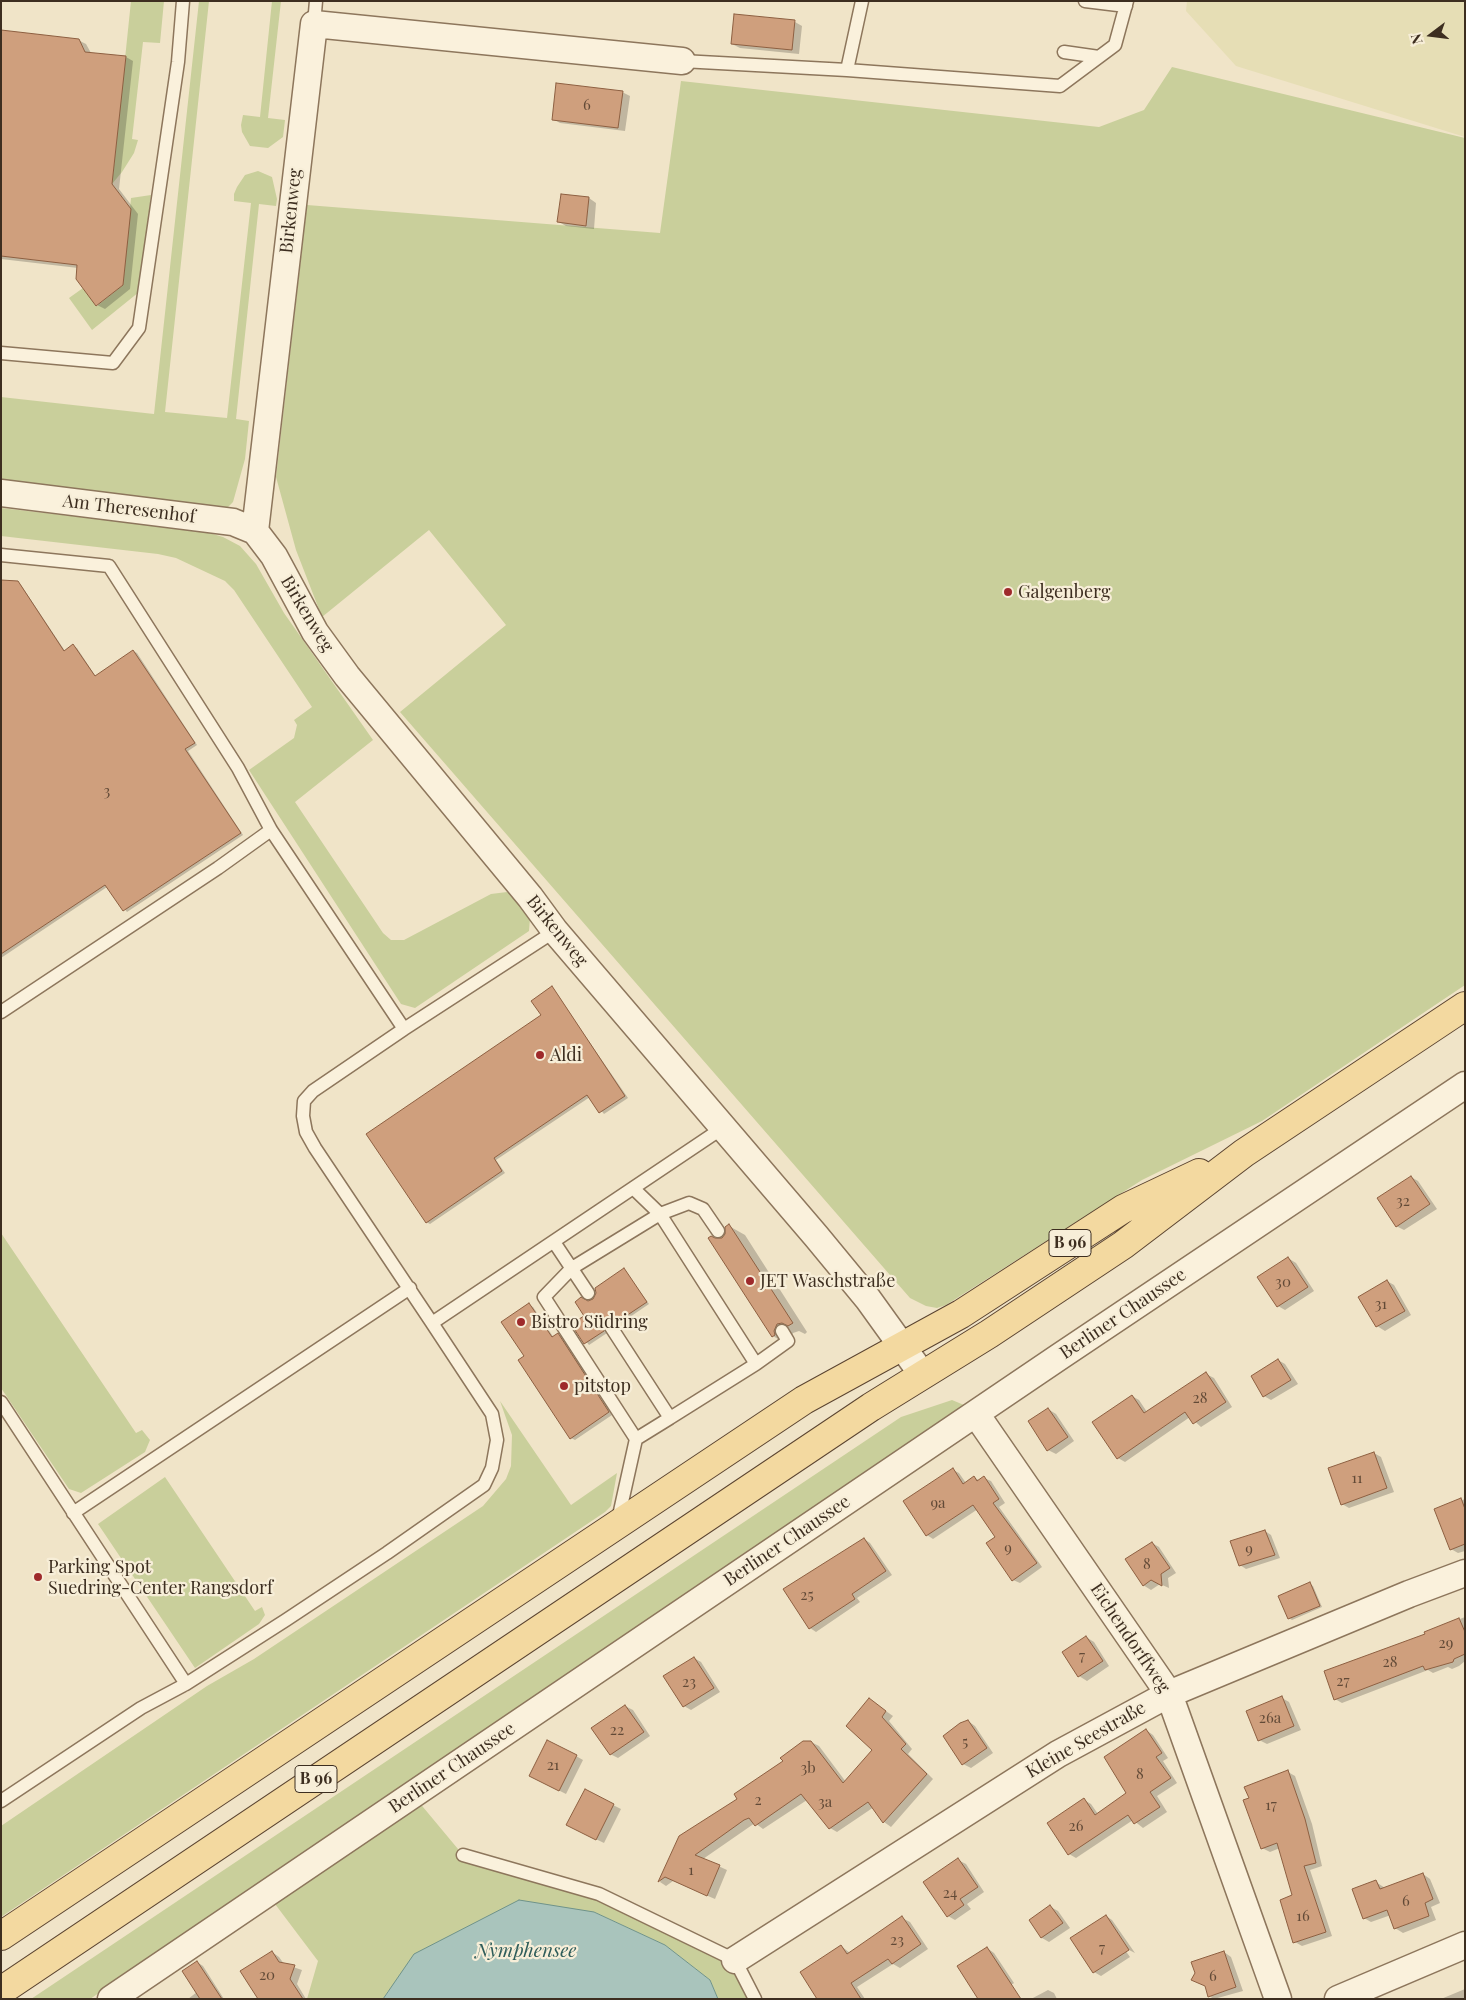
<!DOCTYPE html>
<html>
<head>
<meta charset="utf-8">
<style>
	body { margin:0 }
	#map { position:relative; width:1466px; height:2000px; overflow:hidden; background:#f0e4c8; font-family:"Playfair Display",serif }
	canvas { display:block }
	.frame { position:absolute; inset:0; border:2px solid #3d2e20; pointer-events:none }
	.north { position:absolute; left:1406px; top:10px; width:50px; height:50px; -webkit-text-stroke:4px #f7eed8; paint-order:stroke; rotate:255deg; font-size:14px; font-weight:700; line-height:20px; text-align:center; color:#3d2e20 }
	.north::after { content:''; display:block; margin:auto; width:18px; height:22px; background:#3d2e20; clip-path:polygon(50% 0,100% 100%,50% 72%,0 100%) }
</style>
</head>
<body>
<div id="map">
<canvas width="1466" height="2000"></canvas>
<div class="frame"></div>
<div class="north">N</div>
</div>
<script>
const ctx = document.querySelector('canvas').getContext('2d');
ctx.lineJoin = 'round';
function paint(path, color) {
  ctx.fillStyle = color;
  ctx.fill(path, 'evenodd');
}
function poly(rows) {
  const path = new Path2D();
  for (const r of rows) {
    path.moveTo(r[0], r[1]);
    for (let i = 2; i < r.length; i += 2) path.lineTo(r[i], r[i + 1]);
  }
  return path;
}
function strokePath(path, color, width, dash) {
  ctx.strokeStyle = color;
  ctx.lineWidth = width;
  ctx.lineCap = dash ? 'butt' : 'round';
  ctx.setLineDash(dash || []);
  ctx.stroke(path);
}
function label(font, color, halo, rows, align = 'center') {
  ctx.font = font + ' "Playfair Display",serif';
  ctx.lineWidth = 4.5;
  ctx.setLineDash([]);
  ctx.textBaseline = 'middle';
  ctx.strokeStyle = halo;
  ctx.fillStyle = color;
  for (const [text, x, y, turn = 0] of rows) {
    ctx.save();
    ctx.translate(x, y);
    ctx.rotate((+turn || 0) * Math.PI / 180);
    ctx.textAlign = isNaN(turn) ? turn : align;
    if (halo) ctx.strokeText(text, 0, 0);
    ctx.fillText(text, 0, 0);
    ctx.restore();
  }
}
paint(poly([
	[1187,1,1465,1,1465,137,1236,66,1186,11]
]), '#e6deb5');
paint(poly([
	[131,1,164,1,160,43,143,42,132,139,138,140,134,153,122,172,112,184],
	[199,1,209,1,165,412,227,418,251,203,234,201,234,194,237,187,245,175,258,171,272,177,277,199,276,206,259,204,236,419,249,421,245,459,233,502,227,508,1,479,1,397,154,414],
	[272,1,281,1,268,118,285,120,283,137,268,148,250,146,242,132,241,125,243,115,260,117],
	[1172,67,1465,138,1465,985,1262,1121,1142,1180,946,1305,937,1308,926,1306,910,1298,400,712,506,625,429,530,322,617,296,550,276,477,307,205,660,233,681,81,1099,127,1144,110],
	[151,195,139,292,92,330,69,298,83,288,97,306,123,285,131,198],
	[1,508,203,531,223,537,240,546,256,564,284,613,373,740,295,802,383,933,391,940,404,940,491,894,507,892,516,897,530,918,529,931,415,1008,401,1004,249,770,294,738,297,725,294,720,312,707,234,590,225,581,176,558,158,554,1,536],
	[1,1233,136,1433,142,1430,150,1440,145,1452,81,1493,69,1489,1,1388],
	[952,1400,964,1405,913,1445,834,1500,90,1999,31,1999,901,1417],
	[500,1401,571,1505,617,1473,611,1506,605,1512,1,1917,1,1826,207,1686,254,1659,483,1506,506,1479,511,1466,512,1435],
	[165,1477,255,1611,262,1607,265,1615,259,1624,195,1668,98,1524],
	[418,1801,463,1855,599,1894,735,1960,755,1999,718,1999,710,1980,665,1945,594,1912,388,1991,383,1999,307,1999,318,1961,272,1900]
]), '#c9cf9b');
const water = poly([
	[519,1900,594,1912,665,1945,710,1980,718,1999,383,1999,414,1954,519,1900]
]);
paint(water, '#a9c4bc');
strokePath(water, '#6f938a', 1);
paint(poly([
	[795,22,802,26,799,54,740,48,732,44],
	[1,31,78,40,86,44,91,53,126,57,133,61,119,189,138,214,130,289,105,309,97,305,77,279,78,268,1,259],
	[622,92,630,96,625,131,560,123,553,119],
	[562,195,589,198,596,203,594,229,566,226,559,222],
	[1,581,21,585,65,651,73,646,77,648,96,677,133,651,137,653,197,745,188,751,243,835,127,912,107,887,1,958],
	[552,988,628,1098,604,1114,590,1097,496,1160,505,1173,430,1224,426,1222,543,1016],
	[1411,1177,1418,1181,1437,1209,1404,1230,1396,1226],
	[729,1226,745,1235,807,1332,805,1334,799,1331,793,1333,788,1345,773,1336,716,1240,723,1239],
	[1288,1258,1296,1263,1314,1291,1285,1310,1278,1306],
	[624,1270,649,1304,621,1323,615,1320,610,1322,606,1329,607,1333,589,1345,573,1325,586,1316,594,1300],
	[1387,1281,1394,1285,1411,1315,1385,1331,1377,1326,1360,1297],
	[529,1305,533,1307,554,1338,558,1335,562,1337,612,1415,575,1440,571,1438,526,1356],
	[1278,1360,1285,1364,1298,1384,1271,1400,1264,1396],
	[1206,1374,1214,1378,1232,1407,1201,1427,1190,1417,1125,1462,1118,1458,1132,1396,1139,1400,1147,1412],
	[1048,1409,1056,1414,1074,1441,1056,1454,1048,1450],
	[1374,1453,1381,1457,1394,1492,1349,1508,1342,1504],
	[953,1470,959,1473,966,1483,974,1477,980,1481,984,1478,991,1481,1005,1503,999,1507,1042,1567,1020,1583,1013,1580,996,1537,978,1509,933,1539,927,1535],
	[1465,1499,1465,1551,1458,1553,1451,1549,1435,1509],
	[1265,1531,1271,1535,1280,1558,1246,1569,1240,1565],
	[864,1539,870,1543,892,1575,857,1598,860,1602,816,1632,810,1628],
	[1152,1543,1159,1547,1176,1573,1168,1578,1169,1588,1160,1584,1151,1590,1143,1585],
	[1310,1584,1313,1586,1322,1607,1292,1620,1289,1618],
	[1465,1617,1465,1661,1459,1666,1452,1669,1448,1667,1433,1673,1428,1670,1342,1703,1335,1699,1426,1635,1425,1633],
	[1086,1637,1094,1642,1109,1666,1087,1681,1079,1676,1064,1652],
	[694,1658,701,1662,720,1692,691,1710,684,1706],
	[1282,1698,1289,1702,1301,1730,1267,1744,1259,1740],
	[870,1700,893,1716,889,1721,912,1749,908,1754,933,1779,891,1827,884,1822,874,1807,837,1832,830,1828,807,1800,763,1829,755,1823,703,1859,727,1870,715,1899,673,1881,666,1886,660,1882,680,1837,738,1799,811,1742,819,1746,846,1782,874,1749],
	[625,1706,633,1710,650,1736,618,1758,610,1754],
	[968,1721,975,1726,993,1753,971,1768,963,1764],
	[1146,1730,1153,1735,1168,1758,1163,1761,1177,1783,1157,1796,1167,1812,1143,1828,1133,1820,1076,1858,1069,1854,1084,1800,1091,1804,1098,1814,1127,1793],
	[576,1756,583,1760,566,1794,538,1780],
	[1288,1772,1295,1776,1312,1824,1322,1866,1310,1870,1332,1936,1302,1946,1295,1942,1294,1896,1280,1848,1270,1852,1262,1848],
	[613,1805,621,1809,604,1843,575,1829],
	[958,1860,966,1864,984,1892,967,1904,971,1909,955,1920,948,1916],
	[1423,1874,1430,1879,1440,1903,1431,1907,1436,1920,1403,1933,1395,1928,1391,1915,1371,1922,1364,1918,1376,1882,1385,1888],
	[1051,1907,1058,1911,1070,1928,1049,1942,1042,1938,1030,1920],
	[1106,1916,1112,1920,1135,1953,1123,1947,1130,1957,1101,1976,1094,1972,1072,1939],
	[902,1918,910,1922,928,1949,900,1968,893,1964,857,1987,865,1999,819,1999,841,1946,850,1953],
	[987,1948,994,1953,1014,1983,991,1999],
	[272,1952,279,1957,284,1964,302,1970,297,1984,306,1999,259,1999],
	[1224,1952,1231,1957,1243,1991,1214,1999,1209,1996],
	[197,1962,203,1966,224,1999,188,1999,197,1992],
	[1465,1989,1465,1999,1441,1999],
	[1048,1990,1054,1993,1057,1999,1031,1999]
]), '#0003');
const building = poly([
	[734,14,795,20,792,50,731,44,734,14],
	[1,30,79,39,85,52,126,56,112,184,131,209,123,285,96,306,76,279,77,265,1,256,1,30],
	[556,83,623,91,618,128,552,120,556,83],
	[561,194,589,197,586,226,557,222,561,194],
	[1,580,18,581,64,651,73,644,95,676,133,650,195,743,185,749,241,833,123,911,105,885,1,954,1,580],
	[552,986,625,1096,599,1113,587,1095,494,1158,502,1171,426,1223,366,1134,541,1015,531,1001,552,986],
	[1411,1176,1430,1204,1396,1227,1377,1198,1411,1176],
	[729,1224,793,1323,788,1326,782,1323,777,1324,774,1331,775,1335,772,1337,708,1238,711,1236,715,1238,722,1238,725,1234,725,1227,729,1224],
	[1288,1257,1308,1287,1277,1307,1257,1277,1288,1257],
	[624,1268,647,1302,617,1322,611,1319,606,1320,603,1327,604,1331,584,1344,571,1324,584,1316,575,1302,581,1297,588,1301,593,1299,596,1293,595,1288,624,1268],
	[1387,1280,1405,1311,1376,1327,1358,1297,1387,1280],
	[529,1303,552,1337,558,1333,609,1412,570,1439,518,1360,524,1356,501,1322,529,1303],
	[1278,1359,1291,1380,1263,1397,1251,1376,1278,1359],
	[1206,1372,1226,1402,1193,1424,1185,1412,1117,1459,1092,1422,1132,1395,1144,1413,1206,1372],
	[1048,1408,1068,1437,1047,1451,1028,1421,1048,1408],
	[1374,1452,1387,1488,1341,1505,1328,1468,1374,1452],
	[953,1468,963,1484,974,1476,977,1481,984,1476,999,1499,993,1503,1037,1563,1012,1581,986,1543,995,1537,973,1505,926,1536,903,1501,953,1468],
	[1461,1498,1465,1509,1465,1544,1450,1550,1434,1509,1461,1498],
	[1265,1530,1275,1555,1239,1566,1230,1541,1265,1530],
	[864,1538,886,1571,852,1594,855,1599,809,1629,783,1589,864,1538],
	[1152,1542,1170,1568,1161,1574,1162,1586,1151,1580,1143,1586,1125,1559,1152,1542],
	[1310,1582,1320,1606,1288,1619,1278,1596,1310,1582],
	[1459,1618,1465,1632,1465,1654,1454,1659,1453,1662,1425,1670,1423,1666,1334,1700,1324,1671,1425,1634,1424,1632,1459,1618],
	[1086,1636,1103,1661,1078,1677,1062,1652,1086,1636],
	[694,1657,714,1688,683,1707,663,1676,694,1657],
	[1282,1696,1294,1726,1258,1741,1246,1711,1282,1696],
	[869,1698,886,1711,882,1717,906,1744,901,1749,927,1774,883,1823,868,1802,829,1829,801,1794,755,1826,749,1818,744,1820,695,1855,720,1865,707,1896,665,1877,658,1882,679,1836,737,1799,734,1794,783,1761,780,1758,803,1741,811,1741,843,1783,872,1750,846,1726,869,1698],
	[625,1705,644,1732,610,1755,591,1728,625,1705],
	[968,1720,987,1748,962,1765,943,1736,960,1723,968,1720],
	[1146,1729,1162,1753,1156,1757,1171,1778,1150,1792,1160,1807,1134,1824,1128,1815,1068,1855,1047,1823,1084,1798,1095,1815,1126,1793,1104,1757,1146,1729],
	[547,1740,577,1755,559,1791,529,1776,547,1740],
	[1288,1770,1305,1819,1316,1863,1304,1866,1326,1932,1293,1943,1280,1900,1292,1895,1277,1843,1261,1849,1243,1800,1249,1798,1244,1787,1288,1770],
	[585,1789,614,1804,596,1840,566,1825,585,1789],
	[958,1858,978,1887,960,1899,964,1905,947,1917,923,1882,958,1858],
	[1423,1873,1433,1899,1425,1903,1429,1916,1394,1929,1387,1910,1363,1919,1352,1889,1376,1880,1380,1889,1423,1873],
	[1050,1905,1063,1923,1041,1938,1029,1920,1050,1905],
	[1106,1915,1129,1950,1093,1973,1070,1938,1106,1915],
	[902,1916,921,1944,892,1964,888,1959,851,1983,861,1999,817,1999,800,1972,841,1945,847,1954,902,1916],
	[987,1947,1021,1999,978,1999,957,1966,987,1947],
	[272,1951,279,1962,295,1965,290,1979,303,1999,258,1999,240,1971,272,1951],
	[1224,1951,1236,1987,1208,1997,1205,1986,1191,1980,1195,1973,1191,1962,1224,1951],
	[197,1961,222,1999,200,1999,182,1971,197,1961]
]);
paint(building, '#cf9f7d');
strokePath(building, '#8d5f41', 1);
const service = poly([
	[1085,1,1126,6],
	[314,24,316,1],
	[1064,52,1099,57],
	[682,61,847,70,1060,86,1115,45,1127,1],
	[847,70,862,1],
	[1,353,113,363,139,328,178,62,183,1],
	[1,555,109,566,238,768,271,830,404,1029,313,1091,304,1101,303,1116,306,1132,315,1148,432,1323,724,1127],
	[1,1012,218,868,271,830],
	[404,1029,555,931],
	[633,1188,660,1214,756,1364,670,1418],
	[554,1242,588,1293],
	[611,1327,670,1418,636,1439,618,1520],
	[756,1364,788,1341,782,1331],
	[1,1402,186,1684],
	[636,1439,544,1297,572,1268,660,1214,689,1203,703,1209,718,1231],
	[73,1513,410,1288],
	[1,1801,141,1708,186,1684,286,1620,387,1553,484,1485,492,1468,497,1440,492,1414,432,1323],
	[463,1855,599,1894,735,1960,755,1999]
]);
const minor = poly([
	[682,61,314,24,255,531,274,556,315,632,347,676,530,897,555,931,816,1236,868,1299,922,1374],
	[1,493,233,522,255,531],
	[976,1414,1169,1694,1278,1999],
	[735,1960,1058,1754,1169,1694,1409,1594,1465,1573],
	[111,1999,1059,1357,1465,1085],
	[1338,1999,1465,1945]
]);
const primary = poly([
	[1,1936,804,1400,961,1314,1123,1209,1199,1173],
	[1,1991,871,1407,989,1334,1123,1245,1244,1153,1465,1006]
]);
strokePath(service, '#8d765c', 15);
strokePath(minor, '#8d765c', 29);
strokePath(primary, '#5b4430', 30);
strokePath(service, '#faf1dc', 12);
strokePath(minor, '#faf1dc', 26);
strokePath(primary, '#f3d9a0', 28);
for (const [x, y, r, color] of [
	[1008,592,5,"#9e2a2b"],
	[540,1055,5,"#9e2a2b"],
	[750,1281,5,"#9e2a2b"],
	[521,1322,5,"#9e2a2b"],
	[564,1386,5,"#9e2a2b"],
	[38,1577,5,"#9e2a2b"]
]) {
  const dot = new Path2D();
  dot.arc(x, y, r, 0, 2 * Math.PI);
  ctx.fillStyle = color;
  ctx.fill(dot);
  strokePath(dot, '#f7eed8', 2);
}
label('15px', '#624a37', null, [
	["6",587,105],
	["3",107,791],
	["32",1403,1201],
	["30",1283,1282],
	["31",1381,1304],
	["28",1200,1398],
	["11",1357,1478],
	["9a",938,1503],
	["9",1008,1548],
	["9",1249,1549],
	["8",1147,1564],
	["25",807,1595],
	["29",1446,1643],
	["7",1082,1656],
	["28",1390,1662],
	["27",1343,1681],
	["23",689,1682],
	["26a",1270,1718],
	["22",617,1730],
	["5",965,1742],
	["21",553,1765],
	["3b",808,1768],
	["8",1140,1774],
	["2",758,1800],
	["3a",825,1802],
	["17",1271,1805],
	["26",1076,1826],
	["1",691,1870],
	["24",950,1893],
	["6",1406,1901],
	["16",1303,1916],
	["23",897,1940],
	["7",1102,1948],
	["20",267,1975],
	["6",1213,1976]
]);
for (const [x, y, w] of [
	[1070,1243,42],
	[316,1779,42]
]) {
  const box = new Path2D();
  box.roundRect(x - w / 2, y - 13.5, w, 27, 4);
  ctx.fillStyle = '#f7eed8';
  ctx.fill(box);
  strokePath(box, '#3d2e20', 1);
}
label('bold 16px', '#3d2e20', null, [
	["B 96",1070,1243],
	["B 96",316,1779]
]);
label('18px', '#3d2e20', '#f7eed8', [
	["Birkenweg",291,211,-84],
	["Am Theresenhof",129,509,7],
	["Birkenweg",307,614,59],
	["Birkenweg",557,931,51],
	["Berliner Chaussee",1123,1314,-34],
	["Berliner Chaussee",787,1541,-34],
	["Eichendorffweg",1130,1638,56],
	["Kleine Seestraße",1086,1740,-30],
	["Berliner Chaussee",452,1768,-34]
]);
label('18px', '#3d2e20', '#f7eed8', [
	["Galgenberg",1018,592],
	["Aldi",550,1055],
	["JET Waschstraße",760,1281],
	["Bistro Südring",531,1322],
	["pitstop",574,1386],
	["Parking Spot",48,1567],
	["Suedring-Center Rangsdorf",48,1588]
], 'left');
label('italic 19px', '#2f5d5a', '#f7eed8', [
	["Nymphensee",526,1951]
]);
</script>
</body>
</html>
